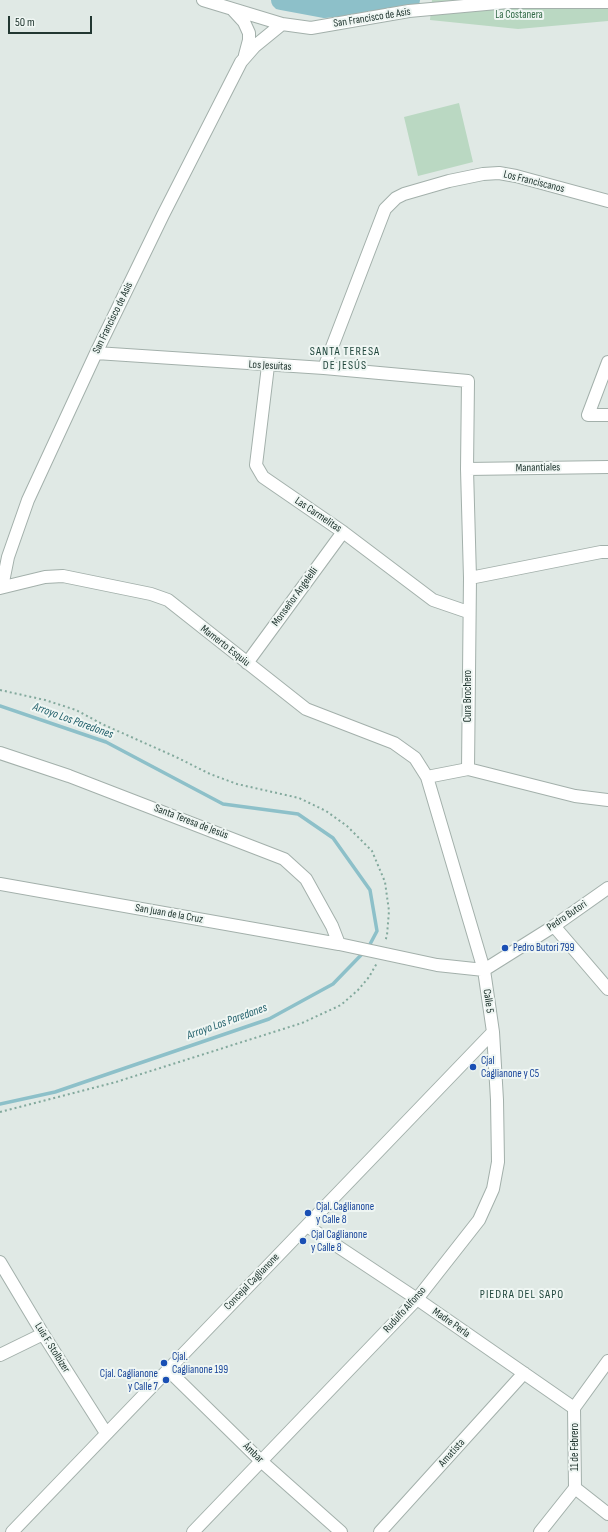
<!DOCTYPE html>
<html>
<head>
<meta charset="utf-8">
<style>
	body { margin:0 }
	#map { position:relative; width:608px; height:1532px; overflow:hidden; background:#e0e9e5; font-family:"Sofia Sans Condensed",sans-serif }
	canvas { display:block }
	.scale { position:absolute; left:8px; top:16px; width:84px; height:18px; box-sizing:border-box; border:2px solid #223731; border-top:0; padding-left:5px; font-size:12px; line-height:14px; white-space:nowrap; color:#223731; -webkit-text-stroke:3px #eff6f3; paint-order:stroke }
</style>
</head>
<body>
<div id="map">
<canvas width="608" height="1532"></canvas>
<div class="scale">50 m</div>
</div>
<script>
const ctx = document.querySelector('canvas').getContext('2d');
ctx.lineJoin = 'round';
function paint(path, color) {
  ctx.fillStyle = color;
  ctx.fill(path, 'evenodd');
}
function poly(rows) {
  const path = new Path2D();
  for (const r of rows) {
    path.moveTo(r[0], r[1]);
    for (let i = 2; i < r.length; i += 2) path.lineTo(r[i], r[i + 1]);
  }
  return path;
}
function strokePath(path, color, width, dash) {
  ctx.strokeStyle = color;
  ctx.lineWidth = width;
  ctx.lineCap = dash ? 'butt' : 'round';
  ctx.setLineDash(dash || []);
  ctx.stroke(path);
}
function label(font, color, halo, rows, align = 'center') {
  ctx.font = font + ' "Sofia Sans Condensed",sans-serif';
  ctx.lineWidth = 4;
  ctx.setLineDash([]);
  ctx.textBaseline = 'middle';
  ctx.strokeStyle = halo;
  ctx.fillStyle = color;
  for (const [text, x, y, turn = 0] of rows) {
    ctx.save();
    ctx.translate(x, y);
    ctx.rotate((+turn || 0) * Math.PI / 180);
    ctx.textAlign = isNaN(turn) ? turn : align;
    if (halo) ctx.strokeText(text, 0, 0);
    ctx.fillText(text, 0, 0);
    ctx.restore();
  }
}
paint(poly([
	[306,0,378,0,324,8],
	[432,0,608,0,608,21,518,29,430,20],
	[459,103,473,162,418,176,404,117]
]), '#bad8c2');
strokePath(poly([
	[0,706,106,742,223,804,298,814,333,838,370,890,377,931,368,948],
	[0,1104,55,1092,269,1019,333,984,364,952]
]), '#8dc0c9', 3.5);
strokePath(poly([
	[281,0,324,8,410,0]
]), '#8dc0c9', 20);
const minor = poly([
	[203,0,282,24],
	[233,10,244,22,249,33,249,40,245,55],
	[96,353,324,368,468,381,467,469,470,578,468,769,427,777,484,970,493,1032,497,1100,498,1162,493,1189,479,1220,417,1299,193,1532],
	[608,362,588,415,608,415],
	[268,366,256,465,263,477,343,532,433,600,468,612],
	[324,368,385,209,396,198,404,194,449,181,483,174,499,173,516,176,608,201],
	[467,469,608,467],
	[470,578,601,552,608,552],
	[2,587,8,557,28,500,96,353,163,215,241,62,255,46,282,24,311,28,409,11,508,2,608,2],
	[0,588,45,577,63,576,151,594,168,600,306,709,394,743,415,758,427,777],
	[247,663,343,532],
	[0,753,69,776,284,859,306,879,332,926,339,944],
	[468,769,575,796,608,800],
	[0,884,339,944,437,965,484,970],
	[554,926,608,989],
	[484,970,554,926,608,888],
	[307,1226,417,1299,574,1408],
	[0,1262,43,1334,106,1433],
	[0,1355,43,1334],
	[168,1370,261,1461,341,1532],
	[575,1488,608,1514],
	[12,1532,493,1032],
	[380,1532,524,1373],
	[540,1532,575,1488,574,1408,608,1361]
]);
strokePath(minor, '#a3b0ab', 14);
strokePath(poly([
	[0,690,45,700,76,710,102,724,176,757,210,774,237,784,299,798,326,811,347,826,372,851,385,882,389,911,387,935,385,942],
	[0,1112,116,1082,302,1023,341,1005,358,990,369,977,377,963]
]), '#83a99d', 2, [2, 3]);
strokePath(minor, '#fff', 12);
for (const [x, y, r, color] of [
	[505,948,4,"#1a4fb4"],
	[473,1067,4,"#1a4fb4"],
	[308,1213,4,"#1a4fb4"],
	[303,1241,4,"#1a4fb4"],
	[164,1363,4,"#1a4fb4"],
	[166,1380,4,"#1a4fb4"]
]) {
  const dot = new Path2D();
  dot.arc(x, y, r, 0, 2 * Math.PI);
  ctx.fillStyle = color;
  ctx.fill(dot);
  strokePath(dot, '#eff6f3', 1.5);
}
label('11px', '#316946', '#eff6f3', [
	["La Costanera",519,15]
]);
label('11px', '#223731', '#eff6f3', [
	["San Francisco de Asis",372,18,-9],
	["Los Franciscanos",534,182,14],
	["San Francisco de Asis",113,318,-64],
	["Los Jesuitas",270,366,3],
	["Manantiales",538,468,-1],
	["Las Carmelitas",318,515,34],
	["Monseñor Angelelli",295,597,-54],
	["Mamerto Esquiu",225,646,38],
	["Cura Brochero",468,696,-90],
	["Santa Teresa de Jesús",191,822,21],
	["San Juan de la Cruz",169,914,10],
	["Pedro Butori",567,916,-34],
	["Calle 5",488,1001,82],
	["Concejal Caglianone",252,1282,-46],
	["Rudulfo Alfonso",405,1310,-48],
	["Madre Perla",451,1323,35],
	["Luis F. Stolbizer",52,1348,58],
	["11 de Febrero",575,1447,-90],
	["Ámbar",253,1453,44],
	["Amatista",452,1453,-48]
]);
label('11px', '#164399', '#eff6f3', [
	["Pedro Butori 799",513,948],
	["Cjal",481,1061],
	["Caglianone y C5",481,1074],
	["Cjal. Caglianone",316,1207],
	["y Calle 8",316,1220],
	["Cjal Caglianone",311,1235],
	["y Calle 8",311,1248],
	["Cjal.",172,1357],
	["Caglianone 199",172,1370],
	["Cjal. Caglianone",158,1374,"right"],
	["y Calle 7",158,1387,"right"]
], 'left');
ctx.letterSpacing = '1px';
label('12px', '#21473d', '#eff6f3', [
	["SANTA TERESA",345,352],
	["DE JESÚS",345,366],
	["PIEDRA DEL SAPO",522,1295]
]);
ctx.letterSpacing = '0px';
label('italic 12px', '#23616c', '#eff6f3', [
	["Arroyo Los Paredones",73,721,20],
	["Arroyo Los Paredones",227,1022,-20]
]);
</script>
</body>
</html>
